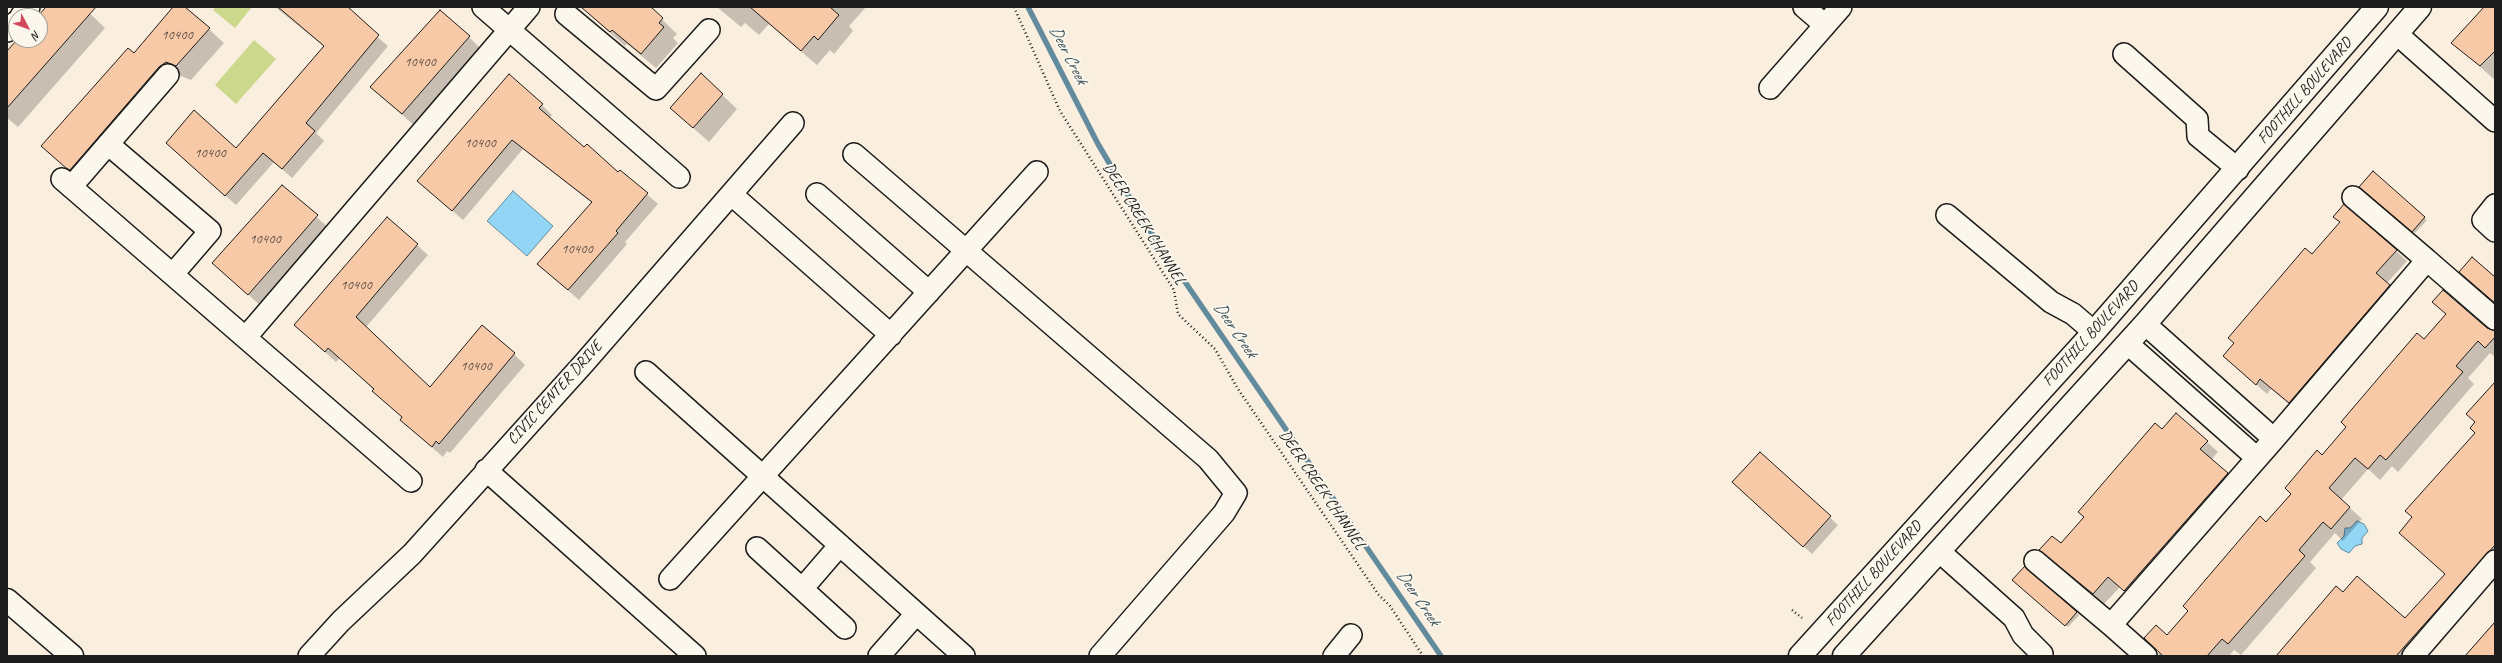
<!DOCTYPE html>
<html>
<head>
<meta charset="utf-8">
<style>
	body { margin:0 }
	#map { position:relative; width:2502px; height:663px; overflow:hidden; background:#faeede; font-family:Caveat,sans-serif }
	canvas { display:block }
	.frame { position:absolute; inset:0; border:8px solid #1c1c1c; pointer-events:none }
	.north { position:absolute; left:8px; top:8px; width:40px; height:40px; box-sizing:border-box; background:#fbf7ec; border:1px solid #a29f99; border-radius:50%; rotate:131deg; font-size:11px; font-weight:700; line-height:16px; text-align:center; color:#1c1c1c }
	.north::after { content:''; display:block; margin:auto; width:14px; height:18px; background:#d1495b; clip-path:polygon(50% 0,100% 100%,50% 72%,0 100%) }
</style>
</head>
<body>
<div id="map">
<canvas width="2502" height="663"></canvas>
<div class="frame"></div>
<div class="north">N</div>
</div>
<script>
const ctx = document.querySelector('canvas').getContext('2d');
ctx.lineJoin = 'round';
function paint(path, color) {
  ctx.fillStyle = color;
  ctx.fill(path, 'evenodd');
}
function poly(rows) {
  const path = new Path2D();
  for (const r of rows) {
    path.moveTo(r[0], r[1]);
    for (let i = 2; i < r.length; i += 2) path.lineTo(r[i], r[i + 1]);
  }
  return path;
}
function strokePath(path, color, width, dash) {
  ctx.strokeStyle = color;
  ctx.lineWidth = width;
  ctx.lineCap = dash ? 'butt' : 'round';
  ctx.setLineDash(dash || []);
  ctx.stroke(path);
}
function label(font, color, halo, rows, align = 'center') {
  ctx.font = font + ' Caveat,sans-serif';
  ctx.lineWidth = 4;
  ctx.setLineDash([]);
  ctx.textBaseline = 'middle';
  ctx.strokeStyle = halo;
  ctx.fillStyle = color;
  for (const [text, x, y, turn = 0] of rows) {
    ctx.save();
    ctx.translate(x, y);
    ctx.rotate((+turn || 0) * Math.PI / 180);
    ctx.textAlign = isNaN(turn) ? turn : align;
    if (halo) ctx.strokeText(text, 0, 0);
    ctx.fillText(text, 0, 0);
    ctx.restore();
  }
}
paint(poly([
	[216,7,252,7,235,28,213,10],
	[254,40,276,59,236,104,215,85]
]), '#ccd88c');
const water = poly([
	[513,191,553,226,527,256,487,221,513,191],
	[2357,521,2364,524,2368,531,2362,538,2362,544,2355,546,2349,553,2341,549,2337,543,2344,536,2345,528,2350,528,2357,521]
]);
paint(water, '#92d5f4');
strokePath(water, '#638b9e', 1);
paint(poly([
	[47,7,83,7,105,28,18,127,7,118,7,53,18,40,40,40,39,16],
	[174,7,184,7,224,43,191,80,181,76,174,82,85,184,42,146,134,55],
	[275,7,341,7,388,46,316,133,324,141,292,178,274,162,236,205,177,153,236,149,325,47],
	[581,7,649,7,677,34,673,38,678,43,656,68,627,44,625,46],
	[717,7,866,7,849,26,853,31,834,54,830,50,817,65,769,24,759,35,745,23,741,27],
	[2485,7,2495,7,2495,80,2453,43],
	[469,37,484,52,417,128,371,87],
	[701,75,737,109,709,142,671,108],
	[542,105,552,115,549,119,584,149,618,173,620,171,658,204,625,242,627,244,579,300,538,264,592,203,523,149,463,220,418,181],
	[2373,173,2427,220,2415,233,2363,189],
	[282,186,332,231,264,309,213,262],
	[387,219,428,255,366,327,430,389,514,354,525,365,450,453,447,451,443,457,412,430,401,420,403,418,373,391,374,390,340,358,336,362,295,325],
	[2396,251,2407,261,2387,283,2400,296,2300,413,2271,389,2267,394,2224,356,2312,256],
	[2434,302,2495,331,2495,357,2490,353,2468,378,2474,384,2398,472,2392,466,2380,480,2368,469,2341,500,2362,519,2343,541,2335,533,2310,562,2316,568,2241,655,2234,650,2229,656,2158,656,2167,636,2446,315],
	[2495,386,2495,566,2416,656,2278,656,2343,593,2405,619,2446,575,2400,533,2476,433,2476,422],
	[2207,442,2218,452,2211,460,2238,485,2136,601,2120,587,2104,604,2041,549,2061,545],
	[1760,453,1838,525,1812,554,1742,490],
	[2025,568,2079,615,2068,627,2016,582],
	[2495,621,2495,656,2465,656]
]), '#0003');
strokePath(poly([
	[1028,7,1098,144,1144,222,1441,656]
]), '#638b9e', 5.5);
const building = poly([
	[46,7,96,7,7,108,7,51,17,40,40,40,40,16,38,16,46,7],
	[173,7,185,7,210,28,176,66,166,62,159,67,70,170,66,168,41,146,128,48,134,53,173,7],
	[278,7,348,7,379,35,306,123,315,131,282,169,263,153,225,196,166,143,194,110,236,148,324,46,278,7],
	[581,7,651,7,663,18,659,23,664,27,641,54,612,30,610,32,581,7],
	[750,7,830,7,839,15,818,40,814,36,801,51,750,7],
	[2484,7,2495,7,2495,51,2480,66,2451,43,2484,7],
	[440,10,470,36,402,114,370,87,440,10],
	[701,73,723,94,693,128,670,108,701,73],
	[509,74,543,104,539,108,584,147,587,144,618,172,620,170,648,193,616,231,618,233,568,290,537,264,592,202,512,140,452,211,417,181,509,74],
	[2373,171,2425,217,2412,232,2359,187,2373,171],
	[282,185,318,215,248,295,212,263,282,185],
	[2344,204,2397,250,2376,273,2390,285,2289,403,2260,379,2256,385,2223,356,2234,343,2228,338,2305,248,2312,254,2340,222,2333,217,2344,204],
	[387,217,418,244,356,317,430,387,482,325,515,353,439,444,436,441,432,447,400,420,402,417,372,391,374,389,328,348,325,352,294,325,387,217],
	[2472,257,2495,277,2495,303,2459,272,2472,257],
	[2443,290,2487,328,2495,331,2495,337,2485,348,2478,341,2456,366,2463,372,2386,460,2380,455,2368,469,2355,458,2329,488,2350,507,2331,529,2323,522,2299,550,2305,556,2228,644,2222,639,2207,656,2163,656,2144,638,2156,625,2167,635,2188,611,2183,606,2260,516,2266,522,2291,494,2285,488,2317,450,2322,455,2346,427,2341,422,2387,368,2417,333,2424,339,2446,314,2432,302,2443,290],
	[2495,382,2495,545,2396,656,2276,656,2336,586,2343,592,2357,576,2405,618,2445,574,2399,533,2412,517,2405,511,2475,433,2470,428,2475,422,2466,414,2495,382],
	[2176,413,2208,441,2200,449,2228,473,2124,591,2108,577,2093,594,2039,550,2052,536,2061,543,2084,517,2078,512,2155,423,2162,429,2176,413],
	[1760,452,1831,516,1803,547,1732,482,1760,452],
	[2025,566,2077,612,2065,626,2012,580,2025,566],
	[2495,622,2495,656,2465,656,2495,622]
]);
paint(building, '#f8c9a7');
strokePath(building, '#1c1c1c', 1);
const minor = poly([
	[483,7,679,177],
	[1804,7,1825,25],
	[566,14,656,89,709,30],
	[21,16,29,7],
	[7,31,16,22],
	[2397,34,2495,121],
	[2124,54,2197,119,2198,136,2238,169],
	[1770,88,1841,7],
	[108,144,210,231,173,274],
	[854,154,1208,459,1236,493,1224,513,1100,656],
	[62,179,411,481],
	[71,187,168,75],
	[731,194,891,335],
	[817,194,929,292],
	[2353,197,2427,260],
	[2495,205,2483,220,2495,231],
	[1947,215,2051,302,2073,314,2094,332],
	[2145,324,2274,439],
	[246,337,529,7],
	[2128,344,2257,458],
	[646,372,964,656],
	[486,470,695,656],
	[757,548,845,628],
	[1940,552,2014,618,2023,635,2042,654,2040,656],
	[2035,561,2111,625],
	[670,579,1037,172],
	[802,589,840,545],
	[309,656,341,621,412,554,585,362,793,123],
	[879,656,916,614],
	[1334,656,1351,635],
	[2146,656,2111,625,2274,439,2427,260,2495,319],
	[2413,656,2495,561]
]);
const major = poly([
	[7,600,72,656],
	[1800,656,2094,332,2377,7],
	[1844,656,2145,324,2420,7]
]);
strokePath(minor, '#1c1c1c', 24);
strokePath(major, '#1c1c1c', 25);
strokePath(poly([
	[1014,7,1060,111,1174,290,1178,314,1215,349,1238,389,1378,594,1390,606,1423,656],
	[1792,610,1802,618]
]), '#1c1c1c', 2.5, [1, 3]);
strokePath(minor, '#fbf7ec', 21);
strokePath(major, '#fbf7ec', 22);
label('14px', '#53473f', null, [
	["10400",177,35],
	["10400",420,62],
	["10400",480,143],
	["10400",210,153],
	["10400",265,239],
	["10400",577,249],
	["10400",356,285],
	["10400",476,366]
]);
label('16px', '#1c1c1c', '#fbf7ec', [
	["FOOTHILL BOULEVARD",2305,91,-49],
	["DEER CREEK CHANNEL",1144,224,58],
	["FOOTHILL BOULEVARD",2091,334,-48],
	["CIVIC CENTER DRIVE",555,393,-48],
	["DEER CREEK CHANNEL",1322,490,56],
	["FOOTHILL BOULEVARD",1874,574,-48]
]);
label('italic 17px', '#3f545d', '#fbf7ec', [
	["Deer Creek",1068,55,63],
	["Deer Creek",1235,330,56],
	["Deer Creek",1418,598,56]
]);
</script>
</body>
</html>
